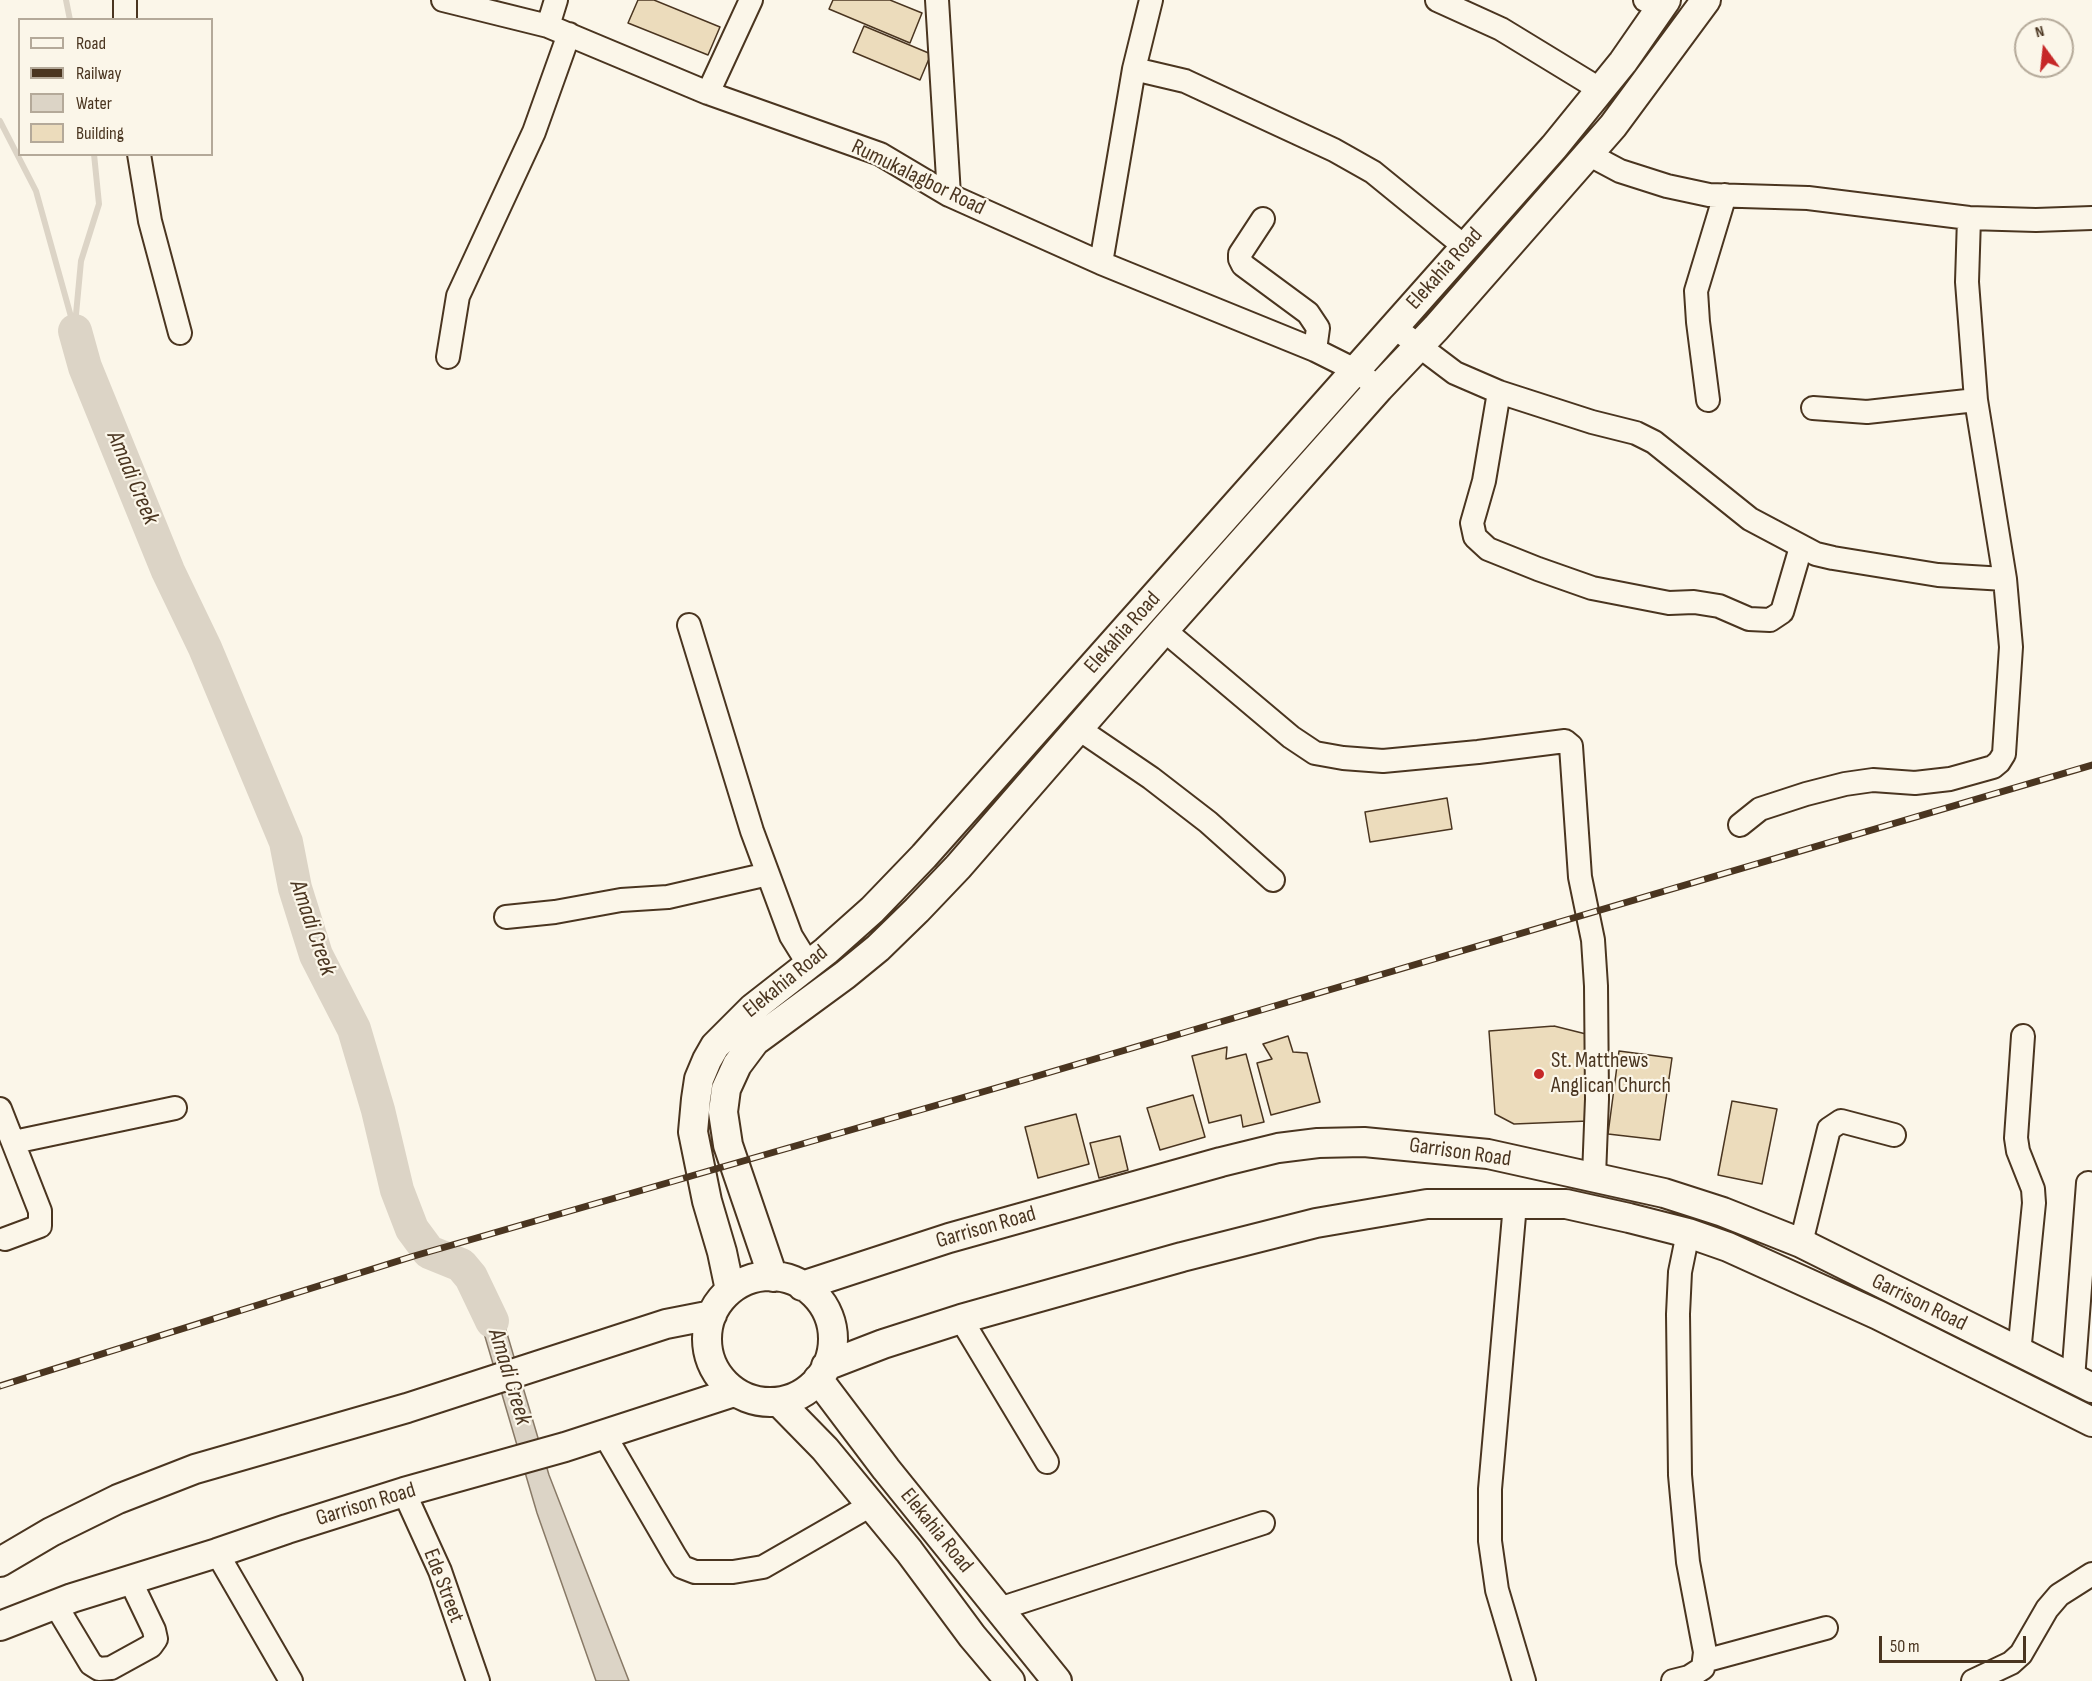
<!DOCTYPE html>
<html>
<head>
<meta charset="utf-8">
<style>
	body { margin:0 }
	#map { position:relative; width:2092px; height:1681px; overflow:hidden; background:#fbf6e9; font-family:"Sofia Sans Condensed",sans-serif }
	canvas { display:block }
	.legend { position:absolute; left:18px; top:18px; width:195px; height:138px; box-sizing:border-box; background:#fbf6e9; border:2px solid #b4a999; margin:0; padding:8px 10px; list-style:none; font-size:18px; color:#4a3520 }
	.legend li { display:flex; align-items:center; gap:12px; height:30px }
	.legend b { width:30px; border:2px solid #b4a999 }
	.north { position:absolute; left:2014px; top:18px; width:60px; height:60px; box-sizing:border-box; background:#fbf6e9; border:2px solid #b4a999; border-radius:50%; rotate:345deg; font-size:16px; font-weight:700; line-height:24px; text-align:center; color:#4a3520 }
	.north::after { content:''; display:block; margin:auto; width:21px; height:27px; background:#c62828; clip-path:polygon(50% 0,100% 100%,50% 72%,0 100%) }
	.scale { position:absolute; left:1879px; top:1636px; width:147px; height:27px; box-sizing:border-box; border:3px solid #4a3520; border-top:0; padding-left:8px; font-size:18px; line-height:21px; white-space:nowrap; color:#4a3520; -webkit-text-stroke:4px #fbf6e9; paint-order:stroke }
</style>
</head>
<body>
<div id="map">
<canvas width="2092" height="1681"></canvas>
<ul class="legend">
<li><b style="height:8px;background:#fbf6e9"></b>Road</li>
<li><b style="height:8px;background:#4a3520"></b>Railway</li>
<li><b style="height:16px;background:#dcd4c6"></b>Water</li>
<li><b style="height:16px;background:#ecdcbc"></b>Building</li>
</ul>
<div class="north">N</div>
<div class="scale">50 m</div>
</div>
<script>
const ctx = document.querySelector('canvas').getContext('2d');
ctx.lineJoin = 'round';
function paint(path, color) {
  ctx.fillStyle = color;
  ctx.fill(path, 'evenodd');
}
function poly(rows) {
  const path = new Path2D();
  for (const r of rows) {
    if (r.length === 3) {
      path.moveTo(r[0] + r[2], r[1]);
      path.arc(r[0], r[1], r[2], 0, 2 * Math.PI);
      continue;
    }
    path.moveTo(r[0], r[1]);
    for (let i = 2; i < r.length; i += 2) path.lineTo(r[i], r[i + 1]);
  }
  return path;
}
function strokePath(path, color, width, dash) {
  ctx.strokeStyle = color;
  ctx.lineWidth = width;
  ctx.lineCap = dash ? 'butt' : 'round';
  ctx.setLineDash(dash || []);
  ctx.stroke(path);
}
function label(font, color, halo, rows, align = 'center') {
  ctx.font = font + ' "Sofia Sans Condensed",sans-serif';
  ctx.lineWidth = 4.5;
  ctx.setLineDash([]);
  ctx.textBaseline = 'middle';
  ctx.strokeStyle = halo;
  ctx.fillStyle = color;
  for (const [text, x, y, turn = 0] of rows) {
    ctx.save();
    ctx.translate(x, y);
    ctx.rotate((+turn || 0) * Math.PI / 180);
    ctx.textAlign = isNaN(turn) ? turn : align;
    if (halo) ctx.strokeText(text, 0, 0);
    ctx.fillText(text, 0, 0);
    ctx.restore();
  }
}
const water = poly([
	[475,1275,503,1320,549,1475,629,1681,596,1681,537,1513,468,1279,475,1275]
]);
paint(water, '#dcd4c6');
strokePath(water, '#887966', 1.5);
strokePath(poly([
	[66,0,70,20],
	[0,121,36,191,75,331],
	[75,325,81,261,99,204,94,154]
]), '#dcd4c6', 6);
strokePath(poly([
	[75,331,85,367,168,571,205,648,286,842,295,888,316,955,354,1029,378,1110,397,1190,412,1229,429,1252,461,1265,471,1277,492,1321]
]), '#dcd4c6', 34);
const building = poly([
	[638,0,654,0,720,27,708,55,628,23,638,0],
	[833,0,890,0,922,13,910,43,829,9,833,0],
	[864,26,931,54,920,80,853,52,864,26],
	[1447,798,1452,829,1370,842,1365,812,1447,798],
	[1554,1026,1586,1034,1588,1121,1514,1124,1495,1114,1489,1031,1554,1026],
	[1288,1036,1293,1052,1307,1053,1320,1102,1271,1115,1257,1063,1272,1059,1263,1044,1288,1036],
	[1227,1047,1226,1059,1246,1054,1264,1122,1243,1127,1241,1115,1209,1123,1192,1056,1227,1047],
	[1619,1051,1672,1058,1660,1140,1608,1134,1619,1051],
	[1193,1095,1205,1137,1160,1150,1147,1108,1193,1095],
	[1732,1101,1777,1109,1762,1184,1718,1175,1732,1101],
	[1076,1114,1089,1164,1038,1178,1025,1127,1076,1114],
	[1120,1136,1128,1170,1099,1178,1090,1143,1120,1136]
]);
paint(building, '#ecdcbc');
strokePath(building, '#4a3520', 1.5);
const minor = poly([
	[125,0,125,20],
	[443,0,548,26,708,93,880,154,949,195,1101,263,1315,350,1355,370,1379,388],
	[937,0,949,195],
	[1437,0,1501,29,1601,90],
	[1645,0,1661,7],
	[548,26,556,0],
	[1134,69,1185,81,1334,150,1373,172,1465,247],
	[708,93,751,0],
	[139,154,150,221,180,333],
	[1588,154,1620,171,1667,186,1709,195,1808,198,1969,218,2036,220,2092,218],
	[1263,219,1240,254,1240,259,1243,265,1308,313,1318,328,1315,350],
	[1101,263,1134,69,1151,0],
	[1394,327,1455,373,1499,392,1592,422,1636,433,1654,442,1750,519,1816,554,1833,558,1938,575,2005,579],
	[448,357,458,296,534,132,569,34],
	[1499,392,1484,481,1472,523,1475,537,1488,549,1538,569,1592,588,1669,603,1694,602,1719,606,1749,619,1770,620,1782,612,1801,547],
	[1708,400,1698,322,1696,291,1725,195],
	[1813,408,1867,412,1976,400],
	[689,625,752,831,791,936,809,965],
	[1164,630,1291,737,1315,753,1343,758,1383,761,1478,752,1565,741,1571,746,1580,877,1593,940,1596,986,1597,1099,1594,1176],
	[1079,729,1151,778,1208,822,1273,880],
	[1740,825,1760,809,1806,794,1845,784,1873,780,1915,783,1950,779,1993,767,1999,762,2004,754,2011,647,2005,579,1976,400,1967,282,1969,218],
	[506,917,555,912,621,900,668,897,768,874],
	[0,1109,40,1211,40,1226,5,1239],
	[14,1142,175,1108],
	[1515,1204,1490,1489,1490,1541,1497,1590,1524,1681],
	[1801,1243,1829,1129,1841,1121,1894,1135],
	[961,1319,1047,1462],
	[2019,1353,2034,1203,2033,1189,2018,1151,2016,1138,2023,1036],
	[2073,1379,2088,1183],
	[604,1434,675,1556,682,1567,695,1572,733,1572,763,1567,871,1505],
	[404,1492,440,1571,478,1681],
	[217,1553,291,1681],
	[55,1604,91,1664,99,1669,111,1668,151,1646,156,1639,154,1630,130,1580],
	[999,1609,1263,1523],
	[1704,1661,1826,1628],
	[1673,1681,1689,1677,1703,1668,1705,1652,1688,1562,1680,1475,1678,1314,1680,1272,1688,1233],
	[1973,1681,2011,1663,2021,1654,2047,1609,2059,1595,2092,1574]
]);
const major = poly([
	[770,1339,63],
	[773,1277,728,1145,723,1112,726,1089,737,1065,755,1041,845,975,878,948,917,910,958,867,1164,630,1379,388,1436,328,1613,126,1706,0],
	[802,1286,949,1238,1221,1162,1278,1148,1318,1143,1364,1142,1488,1154,1664,1193,1723,1212,1801,1243,2092,1388],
	[730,1290,722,1252,707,1201,693,1132,696,1099,699,1079,707,1060,715,1046,753,1008,826,951,872,910,924,856,1554,147,1623,62,1666,0],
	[826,1366,883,1344,961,1319,1182,1257,1316,1223,1427,1204,1566,1204,1629,1218,1688,1233,1728,1247,1878,1315,2092,1422],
	[818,1379,886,1469,1057,1681],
	[779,1402,825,1449,909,1551,972,1636,1010,1681],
	[0,1562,51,1532,118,1499,195,1469,407,1408,666,1324,712,1315],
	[0,1626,72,1598,217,1553,287,1529,404,1492,565,1447,734,1392]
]);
strokePath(minor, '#4a3520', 26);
strokePath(major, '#4a3520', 32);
strokePath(minor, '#fbf6e9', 22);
strokePath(major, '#fbf6e9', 28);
const rail = poly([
	[0,1386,414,1256,1010,1084,2092,765]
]);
strokePath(rail, '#4a3520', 7);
strokePath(rail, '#fbf6e9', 4.5, [14]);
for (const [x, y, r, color] of [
	[1539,1074,6,"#c62828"]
]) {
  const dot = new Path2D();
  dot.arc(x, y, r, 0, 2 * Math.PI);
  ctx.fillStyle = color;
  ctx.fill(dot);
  strokePath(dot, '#fbf6e9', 2);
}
label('22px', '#4a3520', '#fbf6e9', [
	["Rumukalagbor Road",918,178,26],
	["Elekahia Road",1445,269,-48],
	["Elekahia Road",1123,633,-48],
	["Elekahia Road",786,982,-39],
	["Garrison Road",1460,1153,8],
	["Garrison Road",986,1228,-16],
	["Garrison Road",1919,1303,26],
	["Garrison Road",366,1505,-17],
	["Elekahia Road",936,1531,51],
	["Ede Street",443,1586,69]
]);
label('22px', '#4a3520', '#fbf6e9', [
	["St. Matthews",1551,1061],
	["Anglican Church",1551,1086]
], 'left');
label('italic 24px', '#4a3520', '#fbf6e9', [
	["Amadi Creek",132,478,67],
	["Amadi Creek",312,928,71],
	["Amadi Creek",509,1377,73]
]);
</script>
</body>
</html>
